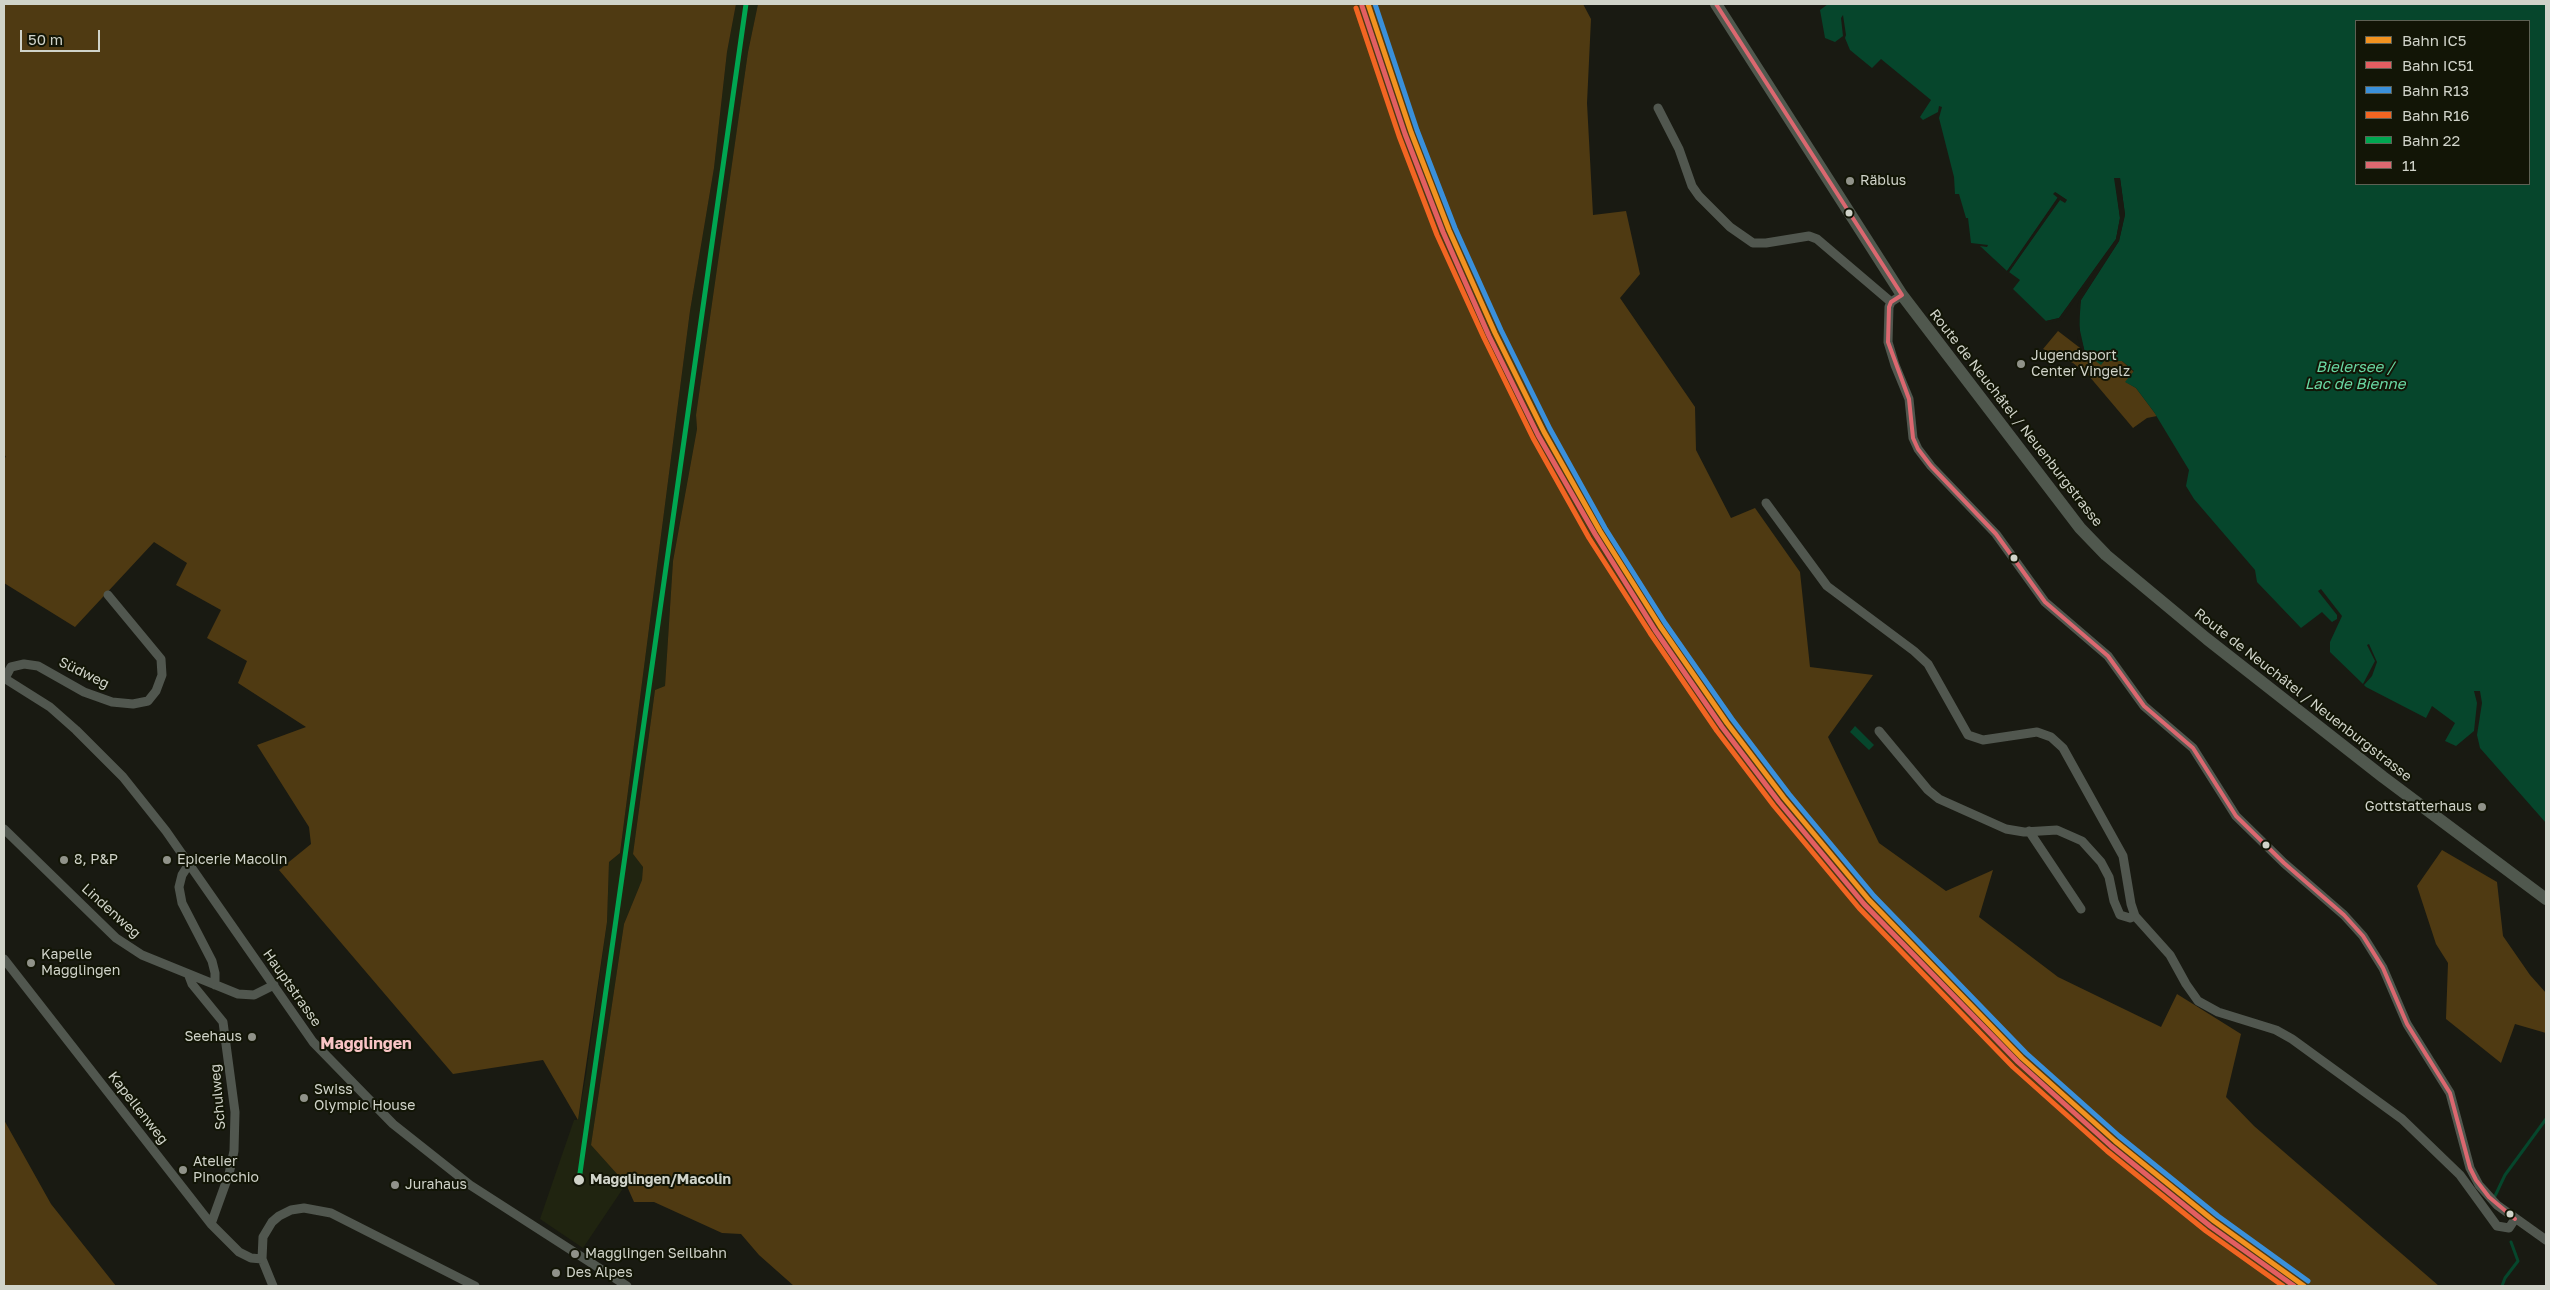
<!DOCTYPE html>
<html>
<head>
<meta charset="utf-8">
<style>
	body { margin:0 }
	#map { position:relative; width:2550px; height:1290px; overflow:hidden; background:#191a12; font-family:"Golos Text",sans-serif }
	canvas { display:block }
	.frame { position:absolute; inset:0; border:5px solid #d0d3c9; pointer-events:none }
	.legend { position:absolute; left:2355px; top:20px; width:175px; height:165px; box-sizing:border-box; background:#121506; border:1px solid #5e6154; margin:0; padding:6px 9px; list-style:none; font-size:15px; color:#d0d3c9 }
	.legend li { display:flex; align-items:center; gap:10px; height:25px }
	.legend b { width:25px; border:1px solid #5e6154 }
	.scale { position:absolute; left:20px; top:30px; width:80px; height:22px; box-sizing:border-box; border:2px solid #d0d3c9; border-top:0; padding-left:6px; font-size:15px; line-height:18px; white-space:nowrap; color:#d0d3c9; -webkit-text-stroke:4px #121506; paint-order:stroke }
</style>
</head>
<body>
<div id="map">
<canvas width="2550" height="1290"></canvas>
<div class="frame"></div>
<ul class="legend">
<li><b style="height:6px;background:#f29220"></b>Bahn IC5</li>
<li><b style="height:6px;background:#e25e61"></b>Bahn IC51</li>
<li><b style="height:6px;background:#3a90db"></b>Bahn R13</li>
<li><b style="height:6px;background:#f26522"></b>Bahn R16</li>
<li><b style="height:6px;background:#00a651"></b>Bahn 22</li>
<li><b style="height:6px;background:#db6870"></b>11</li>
</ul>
<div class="scale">50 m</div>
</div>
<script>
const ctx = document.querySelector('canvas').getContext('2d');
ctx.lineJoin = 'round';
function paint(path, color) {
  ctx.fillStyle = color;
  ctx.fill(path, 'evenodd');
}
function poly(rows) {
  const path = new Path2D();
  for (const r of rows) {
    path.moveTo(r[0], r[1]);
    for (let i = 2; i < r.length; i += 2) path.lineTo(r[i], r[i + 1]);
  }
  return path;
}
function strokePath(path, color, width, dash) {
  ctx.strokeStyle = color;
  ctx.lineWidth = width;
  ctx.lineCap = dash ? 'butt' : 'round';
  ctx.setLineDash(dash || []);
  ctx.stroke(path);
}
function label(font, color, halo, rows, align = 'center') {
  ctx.font = font + ' "Golos Text",sans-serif';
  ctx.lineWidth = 4;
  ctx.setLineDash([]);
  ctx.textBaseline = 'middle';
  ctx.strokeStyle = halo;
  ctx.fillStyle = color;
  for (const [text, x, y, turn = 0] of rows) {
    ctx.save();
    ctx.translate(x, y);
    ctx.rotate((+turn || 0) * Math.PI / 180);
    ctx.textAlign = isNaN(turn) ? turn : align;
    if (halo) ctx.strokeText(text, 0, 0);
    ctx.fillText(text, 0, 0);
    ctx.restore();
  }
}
paint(poly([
	[736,4,758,4,748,52,696,415,697,429,673,561,665,686,655,690,633,854,643,867,642,880,624,924,591,1145,626,1184,583,1248,540,1219,574,1120,578,1120,586,1075,607,922,609,862,620,853,690,311,714,168,727,52]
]), '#202410');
paint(poly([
	[4,4,736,4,727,52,714,168,690,311,620,853,609,862,607,922,578,1120,543,1060,453,1074,279,870,311,844,309,827,257,745,306,727,238,683,247,661,207,638,221,610,176,585,187,563,154,542,75,627,4,583,4,458,6,457,4,454],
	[758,4,1583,4,1591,19,1587,103,1593,215,1626,211,1640,274,1620,298,1695,407,1696,450,1731,518,1755,508,1800,572,1810,667,1873,675,1828,737,1879,843,1946,891,1993,870,1979,917,2058,977,2161,1027,2177,994,2241,1034,2226,1097,2254,1126,2439,1286,794,1286,759,1255,741,1234,722,1233,654,1202,634,1202,626,1184,591,1145,624,924,642,880,643,867,633,854,655,690,665,686,673,561,697,429,696,415,748,52],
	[2058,331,2101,364,2104,361,2122,361,2134,372,2126,382,2136,388,2157,416,2147,418,2133,428,2089,376,2073,363,2043,349],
	[2442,850,2497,882,2503,936,2530,975,2546,993,2546,1033,2515,1024,2501,1063,2446,1019,2448,963,2436,944,2417,886],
	[4,1120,51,1204,116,1286,4,1286]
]), '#4f3a12');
paint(poly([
	[1828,4,2546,4,2546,823,2480,748,2477,735,2482,703,2480,691,2474,691,2477,703,2474,731,2456,746,2445,741,2455,723,2432,706,2426,718,2366,687,2364,685,2372,676,2377,662,2369,644,2367,645,2375,661,2363,684,2330,652,2330,642,2342,616,2321,589,2318,591,2337,615,2337,619,2332,622,2322,612,2301,628,2257,582,2255,570,2194,499,2186,486,2189,470,2154,412,2136,388,2125,382,2134,371,2122,361,2104,361,2101,365,2085,353,2080,335,2079,308,2081,300,2119,241,2125,214,2120,178,2115,178,2120,218,2116,239,2059,318,2046,321,2013,289,2020,280,2009,272,2060,199,2067,200,2055,192,2058,197,2007,271,1980,246,1987,247,1988,245,1971,243,1968,218,1966,218,1959,194,1955,194,1954,177,1939,118,1942,107,1939,106,1938,112,1923,120,1920,117,1931,100,1881,59,1872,68,1850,50,1845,38,1846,35,1843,15,1841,18,1843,36,1835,42,1825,38,1820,10],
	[2356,21,2529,21,2529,184,2356,184],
	[1855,726,1874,745,1869,750,1850,732]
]), '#06462c');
paint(poly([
	[2114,178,2120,178,2125,215,2119,241,2081,300,2079,326,2085,353,2081,350,2077,336,2077,308,2079,299,2097,269,2061,320,2048,323,2046,321,2059,318,2116,239,2120,218],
	[2055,192,2067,200,2065,203,2060,200,2009,272,2007,271,2058,198,2053,194]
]), '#191a12');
strokePath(poly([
	[2495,1196,2505,1175,2546,1119],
	[2502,1286,2505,1278,2518,1261,2511,1242]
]), '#06462c', 3);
strokePath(poly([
	[1658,108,1679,149,1692,186,1699,196,1730,227,1753,243,1766,243,1809,236,1817,239,1891,302],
	[1902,295,1891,302,1889,307,1888,342,1895,365,1909,399,1913,438,1918,449,1931,466,1996,534,2045,602,2108,656,2144,706,2193,748,2236,816,2284,863,2344,915,2363,936,2383,968,2407,1024,2450,1093,2470,1168,2479,1185,2497,1205,2546,1240],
	[1766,503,1827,586,1914,651,1928,664,1968,735,1983,740,2037,732,2051,737,2063,748,2123,856,2131,904,2135,916,2170,955,2186,984,2198,1001,2218,1012,2276,1030,2292,1039,2402,1119,2460,1175,2497,1226,2509,1228,2515,1219],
	[4,678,50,707,76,730,123,777,166,831,313,1042,393,1124,470,1185,627,1286],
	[5,678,11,667,24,664,38,666,84,692,112,702,133,704,148,701,156,691,162,675,161,659,108,595],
	[1879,731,1928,790,1939,799,2006,829,2024,832,2057,830,2082,841,2101,862,2109,877,2114,901,2120,915,2130,918,2135,916],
	[4,829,116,938,142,955,238,994,254,995,274,985],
	[2029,831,2081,909],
	[189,864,182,875,179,887,182,903,212,961,215,973,215,985],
	[4,959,211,1224,239,1252,251,1258,262,1259],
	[189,976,192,984,223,1022,235,1112,234,1151,229,1174,211,1224],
	[273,1286,262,1259,263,1237,272,1222,279,1216,291,1210,304,1208,331,1213,475,1286]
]), '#51574f', 9);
strokePath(poly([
	[1716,4,1902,295,2080,528,2106,555,2207,639,2383,777,2546,899]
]), '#50584e', 12);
strokePath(poly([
	[1716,4,1902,295],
	[1902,295,1891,302,1889,307,1888,342,1909,399,1913,438,1918,449,1931,466,1996,534,2045,602,2108,656,2144,706,2193,748,2236,816,2284,863,2344,915,2363,936,2383,968,2407,1024,2450,1093,2470,1168,2476,1180,2489,1197,2515,1219]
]), '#db6870', 4);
strokePath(poly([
	[1368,4,1411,132,1449,230,1495,333,1544,432,1600,531,1660,626,1727,723,1784,798,1869,900,2022,1058,2115,1141,2214,1221,2304,1286]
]), '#f29220', 5);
strokePath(poly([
	[1362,6,1405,134,1443,232,1489,336,1538,435,1595,534,1655,630,1722,727,1779,802,1864,904,2018,1062,2111,1146,2210,1226,2294,1286]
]), '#e25e61', 5);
strokePath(poly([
	[1375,4,1417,130,1455,228,1501,330,1550,429,1605,528,1665,623,1732,719,1789,794,1874,896,2026,1053,2119,1136,2218,1216,2308,1281]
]), '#3a90db', 5);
strokePath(poly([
	[1356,8,1399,136,1437,235,1484,338,1533,438,1589,538,1650,633,1717,731,1774,806,1859,908,2013,1067,2107,1151,2206,1231,2283,1286]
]), '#f26522', 5);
strokePath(poly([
	[579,1180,746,4]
]), '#00a651', 5);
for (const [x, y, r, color] of [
	[1850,181,5,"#909289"],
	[1849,213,4.5,"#d0d3c9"],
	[2021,364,5,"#909289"],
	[2014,558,4.5,"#d0d3c9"],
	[2482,807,5,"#909289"],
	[2266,845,4.5,"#d0d3c9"],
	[64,860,5,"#909289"],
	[167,860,5,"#909289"],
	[31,963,5,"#909289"],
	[252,1037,5,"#909289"],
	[304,1098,5,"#909289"],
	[183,1170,5,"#909289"],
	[579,1180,6,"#d0d3c9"],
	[395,1185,5,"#909289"],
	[2510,1214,4.5,"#d0d3c9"],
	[575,1254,5,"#909289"],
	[556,1273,5,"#909289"]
]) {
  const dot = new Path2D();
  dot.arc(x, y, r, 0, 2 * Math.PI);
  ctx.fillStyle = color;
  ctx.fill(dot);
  strokePath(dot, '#121506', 2);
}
label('14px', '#d0d3c9', '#121506', [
	["Räblus",1860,181],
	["Jugendsport",2031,356],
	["Center Vingelz",2031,372],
	["Gottstatterhaus",2472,807,"right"],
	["8, P&P",74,860],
	["Epicerie Macolin",177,860],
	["Kapelle",41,955],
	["Magglingen",41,971],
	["Seehaus",242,1037,"right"],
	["Swiss",314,1090],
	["Olympic House",314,1106],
	["Atelier",193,1162],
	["Pinocchio",193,1178],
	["Jurahaus",405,1185],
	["Magglingen Seilbahn",585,1254],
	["Des Alpes",566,1273]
], 'left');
label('14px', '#d0d3c9', '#121506', [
	["Route de Neuchâtel / Neuenburgstrasse",2016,418,52],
	["Südweg",84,673,26],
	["Route de Neuchâtel / Neuenburgstrasse",2303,695,38],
	["Lindenweg",111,911,42],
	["Hauptstrasse",292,988,55],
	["Schulweg",218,1097,-95],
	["Kapellenweg",138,1108,52]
]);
label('bold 14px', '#d0d3c9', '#121506', [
	["Magglingen/Macolin",590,1180]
], 'left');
label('italic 15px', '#6ad9a4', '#121506', [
	["Bielersee /",2355,367],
	["Lac de Bienne",2355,384]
]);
label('bold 16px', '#f9c4c5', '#121506', [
	["Magglingen",366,1044]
]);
</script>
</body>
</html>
